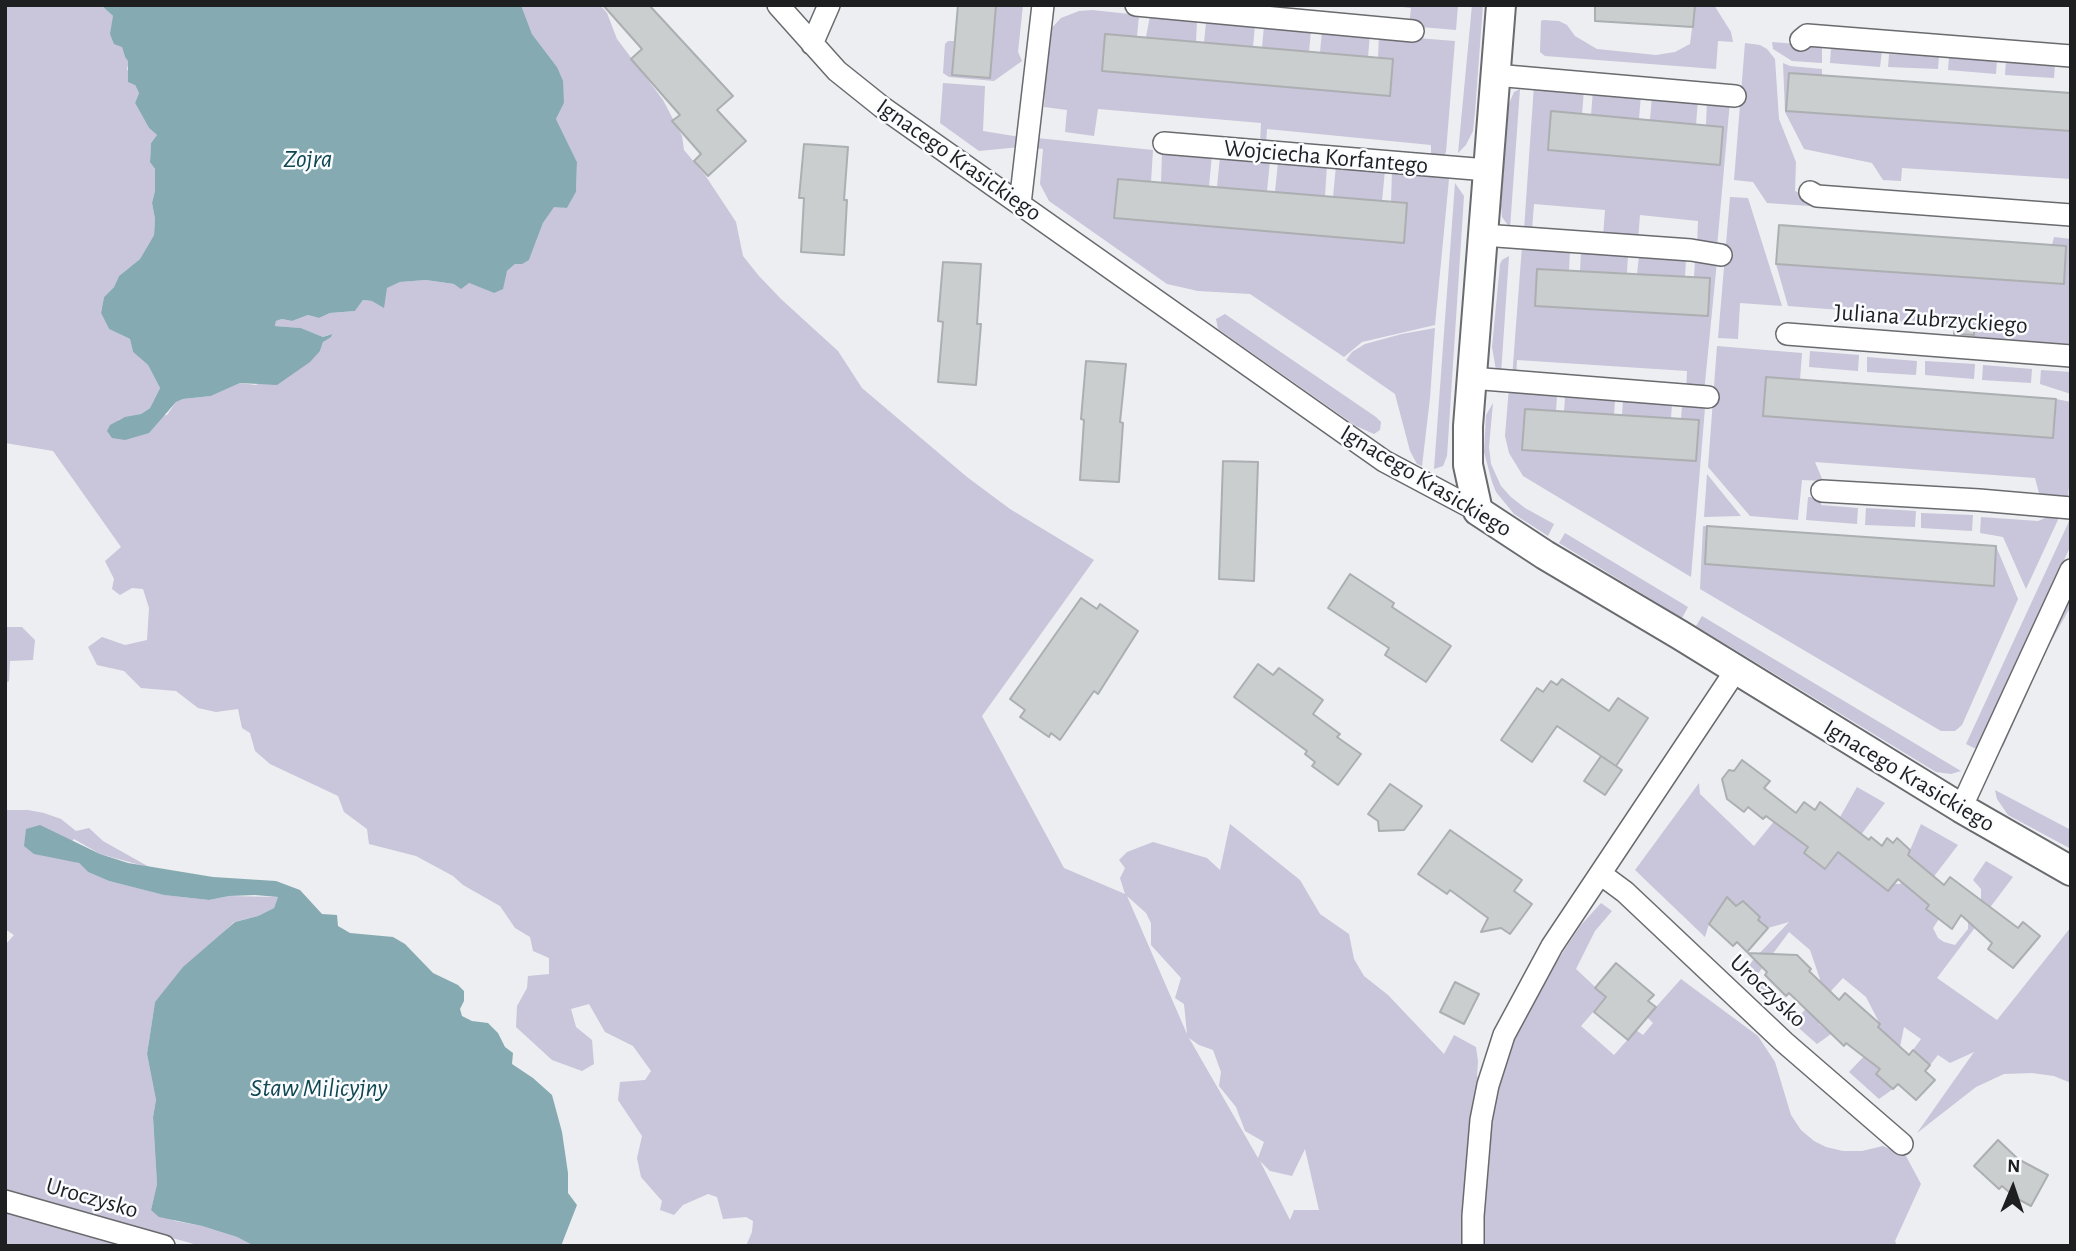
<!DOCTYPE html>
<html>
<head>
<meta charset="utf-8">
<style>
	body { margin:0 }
	#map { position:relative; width:2076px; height:1251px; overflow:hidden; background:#eceef1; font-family:"Alegreya Sans",sans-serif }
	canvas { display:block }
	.frame { position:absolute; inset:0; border:7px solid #1e1f20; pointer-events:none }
	.north { position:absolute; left:1978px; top:1153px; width:70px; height:70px; -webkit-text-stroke:5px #fafcff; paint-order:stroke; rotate:2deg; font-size:19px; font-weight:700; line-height:28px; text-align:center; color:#1e1f20 }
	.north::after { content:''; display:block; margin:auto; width:24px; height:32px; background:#1e1f20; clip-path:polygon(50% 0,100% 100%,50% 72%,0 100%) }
</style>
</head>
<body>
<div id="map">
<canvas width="2076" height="1251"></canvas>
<div class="frame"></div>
<div class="north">N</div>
</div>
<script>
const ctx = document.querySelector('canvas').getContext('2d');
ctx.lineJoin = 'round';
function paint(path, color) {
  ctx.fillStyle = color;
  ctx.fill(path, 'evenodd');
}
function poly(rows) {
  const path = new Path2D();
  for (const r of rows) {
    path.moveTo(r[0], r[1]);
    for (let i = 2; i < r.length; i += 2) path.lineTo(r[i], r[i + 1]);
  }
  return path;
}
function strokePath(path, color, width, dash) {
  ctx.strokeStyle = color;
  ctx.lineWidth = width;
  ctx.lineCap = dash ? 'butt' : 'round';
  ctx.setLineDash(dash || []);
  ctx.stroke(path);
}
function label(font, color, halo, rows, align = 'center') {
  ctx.font = font + ' "Alegreya Sans",sans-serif';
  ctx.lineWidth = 5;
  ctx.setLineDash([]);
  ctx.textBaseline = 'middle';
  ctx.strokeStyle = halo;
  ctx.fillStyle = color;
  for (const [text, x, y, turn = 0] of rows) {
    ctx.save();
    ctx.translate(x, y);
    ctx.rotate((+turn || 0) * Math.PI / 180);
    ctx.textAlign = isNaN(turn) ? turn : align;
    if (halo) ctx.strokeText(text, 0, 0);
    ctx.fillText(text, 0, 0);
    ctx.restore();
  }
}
paint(poly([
	[5,5,101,5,113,16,125,57,129,61,127,69,139,93,135,103,149,128,157,135,151,143,150,161,155,169,155,191,152,203,155,219,154,235,140,259,119,276,114,287,104,297,101,313,109,329,130,339,133,352,148,365,160,388,150,408,141,414,117,420,167,415,176,402,183,399,211,396,240,383,256,385,320,351,323,342,331,334,323,337,301,328,275,326,276,321,282,319,292,321,308,315,319,318,330,313,355,311,363,300,372,301,386,288,400,282,426,280,454,284,469,283,494,293,507,271,515,264,529,260,543,223,554,206,567,208,576,192,577,162,556,119,564,103,557,67,532,34,521,5,600,5,607,13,617,39,663,100,682,136,684,150,705,175,736,222,743,256,759,276,781,299,838,351,862,388,967,477,1010,509,1094,560,982,716,1064,868,1125,894,1120,878,1125,868,1119,860,1127,852,1153,842,1207,858,1220,870,1230,824,1300,880,1320,914,1349,934,1354,959,1364,976,1388,995,1444,1054,1454,1035,1476,1047,1478,1061,1477,1076,1488,1085,1534,996,1581,925,1601,903,1612,911,1595,931,1576,969,1606,997,1581,1026,1614,1055,1636,1030,1643,1035,1653,1023,1647,1017,1681,979,1758,1036,1775,1062,1791,1115,1801,1130,1814,1141,1826,1147,1843,1151,1862,1151,1883,1146,1906,1156,1921,1184,1895,1241,1897,1246,746,1246,752,1232,753,1221,746,1217,723,1219,717,1197,708,1194,683,1205,674,1215,660,1210,662,1201,641,1177,637,1158,642,1136,618,1100,620,1082,645,1080,651,1071,633,1046,605,1032,589,1004,571,1009,576,1027,592,1040,594,1064,582,1071,552,1060,516,1027,517,1006,527,988,528,976,549,974,549,958,533,951,530,937,515,928,500,906,463,885,453,876,416,856,369,844,367,829,344,812,338,796,270,764,255,751,250,733,242,728,238,709,216,712,198,708,176,691,141,688,124,671,97,665,88,647,102,637,125,645,147,640,149,608,143,589,132,588,120,595,112,589,114,579,105,561,121,547,53,451,5,443],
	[1127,896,1146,913,1151,923,1151,945,1181,978,1175,998,1184,1004,1187,1034],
	[1189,1038,1199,1045,1213,1050,1221,1072,1219,1086,1236,1107,1245,1131,1264,1142,1258,1158],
	[1305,1149,1319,1210,1294,1210,1290,1220,1260,1161,1270,1171,1292,1176],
	[996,5,1023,5,1018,52,1022,61,994,81,949,77,943,73,945,44,948,41,954,41,952,75,990,78],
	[1386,5,1458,5,1456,30,1409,26,1411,8],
	[1472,5,1483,5,1475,112,1473,131,1466,145,1458,153],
	[1695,5,1714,5,1731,32,1733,42,1718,41,1716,69,1545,56,1540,52,1541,21,1543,20,1559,21,1567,25,1575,36,1597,49,1656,55,1675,52,1690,44],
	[1092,10,1139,15,1137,37,1105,34,1102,71,1393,59,1378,58,1379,35,1455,41,1446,152,1443,158,1431,159,1431,145,1267,129,1266,145,1260,144,1261,123,1098,109,1094,136,1065,132,1067,110,1044,107,1049,31,1061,18,1079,11],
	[1150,16,1197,21,1196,42,1146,37],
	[1206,22,1255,25,1253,47,1204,43],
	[1264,26,1311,30,1309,52,1262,47],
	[1322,31,1370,34,1368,57,1320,52],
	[1772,42,1822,46,1822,63,1792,61,1773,49],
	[1745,43,1760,45,1767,49,1775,59,1779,119,1796,162,1795,191,1810,197,1810,206,1767,203,1753,182,1734,180],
	[1831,48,1882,51,1880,67,1830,63],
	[1889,54,1939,56,1938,69,1888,67],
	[1949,57,1997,60,1996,74,1948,70],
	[2006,61,2055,64,2054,78,2005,75],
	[1783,63,1790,66,1822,69,1822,76,1787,111,2071,131,2071,179,1902,168,1901,181,1883,180,1872,163,1804,149,1785,112],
	[943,83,985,86,983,131,1020,137,1020,147,979,151,940,123],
	[1534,85,1584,89,1582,115,1551,112,1548,150,1719,165,1723,127,1706,125,1707,100,1730,101,1717,247,1697,246,1698,221,1640,215,1638,240,1603,237,1605,210,1534,204,1532,230,1524,230],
	[1520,89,1510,228,1502,217,1501,206,1508,106,1514,92],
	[1593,90,1641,95,1639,119,1591,115],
	[1652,95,1698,99,1696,125,1650,120],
	[1037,138,1153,150,1151,182,1118,179,1115,218,1403,243,1407,203,1391,202,1392,171,1446,177,1449,179,1435,325,1362,342,1344,357,1250,294,1198,291,1167,284,1049,201,1040,184,1043,149,1035,148],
	[1162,152,1212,155,1209,186,1161,183],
	[1220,156,1270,161,1267,191,1217,187],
	[1278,162,1327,165,1325,196,1275,192],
	[1336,166,1385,170,1382,201,1333,197],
	[1455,183,1464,196,1447,456,1443,466,1434,469],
	[1730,197,1748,198,1782,306,1740,303,1738,339,1718,338],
	[2054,237,2071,239,2071,348,1973,347,1974,327,1867,323,1867,312,1788,306,1776,264,2064,284,2066,246,2052,245],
	[1522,246,1570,250,1569,270,1537,269,1535,306,1707,316,1710,278,1694,277,1695,260,1717,261,1704,393,1686,392,1687,371,1517,360,1516,379,1512,378],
	[1581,251,1628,255,1627,273,1580,271],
	[1509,256,1501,374,1496,370,1492,347,1500,264,1502,260],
	[1639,256,1686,259,1685,277,1637,274],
	[1225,314,1376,417,1381,422,1380,430,1374,434,1356,426,1218,329,1216,319],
	[1435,328,1430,398,1422,466,1417,464,1410,451,1395,394,1346,360,1352,352,1365,344,1402,334],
	[1717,346,1802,353,1800,380,1764,416,2053,438,2056,399,2071,402,2071,469,2068,496,2040,497,2035,478,1815,462,1823,481,1802,480,1798,520,1750,516,1708,467],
	[1810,351,1859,355,1858,371,1809,367],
	[1867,357,1917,361,1916,375,1867,372],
	[1925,361,1975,364,1974,379,1925,375],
	[1983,365,2032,369,2031,383,1982,380],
	[2041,370,2071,372,2071,394,2040,384],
	[1509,387,1554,392,1557,396,1556,411,1525,410,1522,450,1696,461,1699,420,1681,419,1682,406,1705,408,1691,577,1523,476,1509,453,1505,436],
	[1565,397,1615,400,1614,415,1564,412],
	[1623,400,1672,404,1671,418,1622,415],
	[1493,403,1489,447,1491,464,1501,486,1511,497,1525,508,1554,524,1548,536,1514,514,1496,492,1492,482,1484,452,1486,415],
	[1707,474,1741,516,1704,517],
	[1808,497,1822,498,1821,505,1858,508,1857,524,1806,520],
	[1866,508,1916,511,1915,527,1865,525],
	[2062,511,2026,589,2003,537,1980,533,1981,517,2038,521],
	[1921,513,1973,515,1972,531,1921,528],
	[2071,517,2071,545,1977,748,1974,748,1966,744],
	[1703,526,1707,526,1705,564,1934,582,1993,586,1996,546,2018,599,1962,725,1955,731,1941,731,1700,589],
	[1565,533,1688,607,1682,618,1559,543],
	[2071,597,2071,606,2048,647,2003,747,1999,746],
	[1702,616,1961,771,1951,774,1936,772,1696,626],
	[22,627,35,640,33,660,10,661,9,681,5,684,5,627],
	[1699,783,1700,794,1754,846,1784,809,1795,837,1808,847,1805,854,1826,869,1838,853,1836,846,1840,835,1848,824,1840,817,1857,787,1885,803,1848,852,1863,872,1888,891,1894,884,1900,884,1907,875,1914,860,1908,855,1921,824,1958,845,1919,896,1929,905,1926,910,1939,919,1933,928,1938,938,1944,942,1955,945,1968,929,1968,922,1981,903,1981,889,1973,880,1986,861,2013,877,1937,978,1997,1020,2071,927,2071,1083,2054,1076,2032,1073,2004,1074,1976,1087,1917,1133,1974,1052,1950,1063,1938,1055,1930,1065,1913,1050,1921,1039,1904,1027,1900,1047,1876,1073,1893,1089,1879,1099,1849,1072,1869,1051,1880,1024,1866,997,1843,978,1830,992,1819,1024,1831,1034,1817,1044,1793,1023,1812,1002,1820,979,1810,950,1789,932,1757,975,1781,1012,1741,973,1789,922,1768,928,1758,920,1760,917,1743,901,1736,906,1726,900,1709,924,1705,937,1635,870],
	[1995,790,2071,830,2071,849,2008,815,1997,799],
	[7,810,28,810,44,813,61,819,76,831,89,828,103,841,151,868,100,854,74,839,58,857,79,863,88,872,109,881,165,895,209,900,229,896,278,897,274,908,258,916,234,922,155,1002,147,1054,156,1100,153,1117,157,1184,151,1210,175,1221,202,1226,237,1237,254,1246,201,1246,5,1191,5,945,14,935,5,929,5,813],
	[5,1210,127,1246,5,1246]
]), '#c9c5da');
paint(poly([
	[101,5,521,5,532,34,557,67,563,81,564,103,556,119,577,162,576,192,567,208,554,207,543,223,529,260,522,264,515,264,507,271,503,289,494,293,469,283,461,289,454,284,426,280,400,282,387,288,384,308,372,301,363,300,355,311,330,313,319,318,308,315,292,321,282,319,276,321,275,326,301,328,323,337,332,334,331,337,323,342,320,351,310,362,277,385,240,383,211,396,183,399,176,402,149,433,125,440,112,438,107,431,110,425,125,417,141,414,150,408,160,388,148,365,133,352,130,339,109,329,101,313,104,297,114,287,119,276,140,259,154,235,155,219,152,203,155,191,155,169,150,162,151,143,157,135,149,128,135,103,139,93,135,85,128,82,128,61,125,57,122,47,114,44,110,34,113,16],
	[40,825,100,854,128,863,213,877,276,881,300,890,322,914,337,915,338,926,350,933,393,937,405,944,433,973,458,985,464,991,464,1001,460,1009,462,1016,472,1021,488,1023,498,1033,505,1047,513,1053,512,1064,533,1078,552,1095,562,1132,568,1173,568,1193,577,1205,561,1246,254,1246,237,1237,202,1226,159,1217,151,1210,157,1184,153,1117,156,1100,147,1054,155,1002,183,967,235,922,258,916,274,908,278,897,255,895,229,896,209,900,164,895,109,881,88,872,79,863,34,854,24,846,26,829]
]), '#86aab1');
const building = poly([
	[603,5,649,5,733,96,717,110,746,141,708,176,694,161,701,154,672,121,680,115,631,59,642,49,603,5],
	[958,5,996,5,990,78,952,75,958,5],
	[1595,5,1695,5,1693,27,1595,21,1595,5],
	[1105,34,1393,59,1390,96,1102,71,1105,34],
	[1789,73,2071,93,2071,131,1786,111,1789,73],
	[1551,111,1723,127,1720,165,1548,150,1551,111],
	[804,144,848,147,844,200,847,200,844,255,801,252,804,198,799,198,804,144],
	[1118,179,1407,203,1404,243,1114,218,1118,179],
	[1779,225,2066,246,2064,284,1776,264,1779,225],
	[943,262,981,264,977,324,981,324,976,385,938,382,943,322,938,321,943,262],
	[1537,269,1710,278,1708,316,1535,306,1537,269],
	[1955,325,1974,327,1974,335,1954,334,1955,325],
	[1086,361,1126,364,1120,422,1123,423,1119,482,1080,480,1084,420,1081,419,1086,361],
	[1766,377,2056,399,2053,438,1763,416,1766,377],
	[1525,409,1699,420,1696,461,1522,450,1525,409],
	[1223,461,1258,462,1254,581,1219,579,1223,461],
	[1707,526,1996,546,1994,586,1705,564,1707,526],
	[1350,574,1394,603,1392,607,1451,646,1426,682,1385,655,1389,648,1328,608,1350,574],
	[1081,598,1097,609,1100,604,1138,631,1098,694,1094,691,1060,740,1051,733,1049,737,1020,717,1025,710,1010,699,1081,598],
	[1258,664,1273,675,1279,668,1323,700,1313,714,1340,734,1337,737,1361,754,1338,785,1312,766,1315,762,1305,754,1307,751,1234,697,1258,664],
	[1562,679,1609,711,1618,698,1648,718,1616,766,1557,726,1532,762,1501,740,1537,688,1543,692,1551,681,1557,685,1562,679],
	[1601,756,1622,770,1605,795,1584,781,1601,756],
	[1742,760,1770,781,1764,788,1796,813,1804,802,1815,810,1820,802,1869,840,1871,837,1882,846,1887,838,1893,843,1897,838,1910,850,1908,855,1944,885,1950,877,2018,928,2023,922,2040,936,2013,968,1988,949,1992,943,1961,915,1952,929,1926,909,1929,905,1898,879,1888,891,1838,852,1825,869,1804,853,1808,847,1766,816,1763,819,1748,807,1744,812,1727,799,1722,779,1729,770,1734,771,1742,760],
	[1390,784,1422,806,1404,830,1379,831,1378,821,1368,814,1390,784],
	[1450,830,1522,880,1514,891,1532,904,1510,934,1501,928,1481,932,1488,918,1450,890,1447,894,1418,874,1450,830],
	[1727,897,1736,906,1743,901,1760,917,1758,920,1768,928,1747,952,1737,942,1733,946,1709,924,1727,897],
	[1748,953,1797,955,1811,969,1809,971,1839,1000,1845,993,1880,1024,1878,1027,1909,1055,1913,1050,1930,1065,1925,1071,1935,1080,1916,1100,1898,1084,1893,1089,1876,1074,1880,1069,1846,1043,1844,1046,1789,993,1786,996,1765,975,1767,972,1748,953],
	[1616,963,1654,995,1648,1001,1656,1007,1628,1040,1594,1012,1606,997,1595,988,1616,963],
	[1455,982,1479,994,1464,1024,1440,1012,1455,982],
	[1998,1140,2018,1159,2048,1175,2031,1206,2016,1198,2002,1186,1999,1189,1974,1166,1998,1140]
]);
paint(building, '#cacecf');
strokePath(building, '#acafb1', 2);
const street = poly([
	[778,5,837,71,882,107,1384,461,1478,511],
	[1136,5,1413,31],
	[1801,40,1807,35,2071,56],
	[812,44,829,5],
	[1495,75,1735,96],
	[1164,143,1487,170],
	[1810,192,1817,196,2071,215],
	[1020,204,1043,5],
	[1483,235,1691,250,1721,255],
	[1787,334,2071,356],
	[1471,378,1708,397],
	[1822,491,1979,500,2071,508],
	[1961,808,2071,570],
	[1602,875,1625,892,1784,1042,1902,1144],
	[5,1201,164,1246],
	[1473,1246,1473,1216,1481,1120,1488,1085,1504,1035,1552,946,1736,670]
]);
const secondary = poly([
	[1501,5,1468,426,1468,465,1478,511,1545,555,1680,635,1961,808,2071,871]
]);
strokePath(street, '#696b6e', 24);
strokePath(secondary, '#696b6e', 32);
strokePath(street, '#fff', 21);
strokePath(secondary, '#fff', 28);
label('24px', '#1e1f20', '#fafcff', [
	["Wojciecha Korfantego",1326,157,5],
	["Ignacego Krasickiego",959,160,35],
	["Juliana Zubrzyckiego",1931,319,4],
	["Ignacego Krasickiego",1426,481,31],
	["Ignacego Krasickiego",1909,776,31],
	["Uroczysko",1768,991,43],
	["Uroczysko",92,1198,16]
]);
label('italic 26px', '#104750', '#fafcff', [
	["Zojra",308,159],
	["Staw Milicyjny",319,1088]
]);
</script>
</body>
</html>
